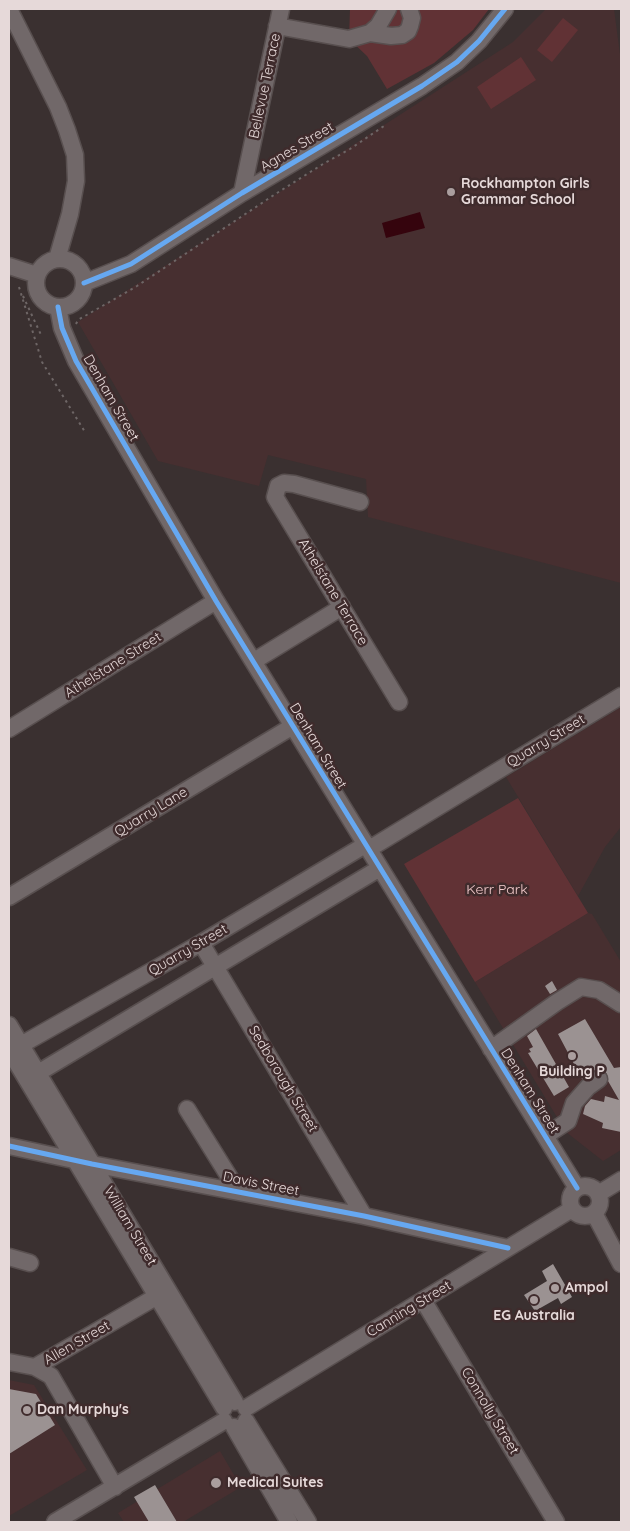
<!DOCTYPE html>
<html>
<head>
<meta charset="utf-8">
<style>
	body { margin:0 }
	#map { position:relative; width:630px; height:1531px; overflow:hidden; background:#3a3030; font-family:Quicksand,sans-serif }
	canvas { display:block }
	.frame { position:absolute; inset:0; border:10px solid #e6d9d9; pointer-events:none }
</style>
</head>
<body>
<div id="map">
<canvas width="630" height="1531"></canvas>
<div class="frame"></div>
</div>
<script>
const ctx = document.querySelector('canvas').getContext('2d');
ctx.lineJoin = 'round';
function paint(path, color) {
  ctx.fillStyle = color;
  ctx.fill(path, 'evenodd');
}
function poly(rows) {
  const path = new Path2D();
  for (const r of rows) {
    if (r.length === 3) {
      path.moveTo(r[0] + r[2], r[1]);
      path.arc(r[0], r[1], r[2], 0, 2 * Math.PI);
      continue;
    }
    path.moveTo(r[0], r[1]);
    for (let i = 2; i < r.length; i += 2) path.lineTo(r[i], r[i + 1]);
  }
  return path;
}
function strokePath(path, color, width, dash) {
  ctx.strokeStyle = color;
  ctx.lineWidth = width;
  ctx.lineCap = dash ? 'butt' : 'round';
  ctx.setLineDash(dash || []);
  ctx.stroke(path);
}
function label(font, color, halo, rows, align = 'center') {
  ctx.font = font + ' Quicksand,sans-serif';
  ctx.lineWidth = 5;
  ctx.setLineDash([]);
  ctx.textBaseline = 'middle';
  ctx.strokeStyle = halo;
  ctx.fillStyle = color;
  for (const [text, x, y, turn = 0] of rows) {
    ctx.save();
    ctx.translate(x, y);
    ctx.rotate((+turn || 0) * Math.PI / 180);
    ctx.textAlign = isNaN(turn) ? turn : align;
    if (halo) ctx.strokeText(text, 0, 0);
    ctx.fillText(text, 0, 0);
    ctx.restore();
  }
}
paint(poly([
	[546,9,614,9,621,62,621,583,368,517,366,479,268,455,259,486,158,461,78,322,513,42],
	[621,707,621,827,605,847,578,896,506,777],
	[588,913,592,914,621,962,621,1150,603,1161,566,1132,475,982],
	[9,1380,34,1385,87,1470,9,1516],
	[220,1451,241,1487,183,1522,124,1522,118,1513]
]), '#472f30');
paint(poly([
	[350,9,489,9,473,30,434,63,387,89,367,56,349,39],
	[563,18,578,30,552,62,537,50],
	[521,57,536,80,491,109,477,87],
	[518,798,588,913,475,982,404,864]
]), '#613235');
paint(poly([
	[420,212,425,228,386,238,382,223]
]), '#35040d');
paint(poly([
	[552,981,557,990,550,994,545,986],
	[585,1019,614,1068,621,1067,621,1132,602,1128,603,1123,583,1114,585,1106,591,1099,604,1102,605,1096,619,1100,608,1081,607,1074,601,1068,593,1071,582,1079,558,1034],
	[536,1029,569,1087,554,1096,528,1053,531,1052,529,1049,533,1047,527,1036],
	[553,1264,572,1297,561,1304,558,1298,535,1311,524,1295,547,1281,542,1271],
	[9,1389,36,1394,55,1425,9,1454],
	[155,1485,177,1522,149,1522,134,1497]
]), '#9b9292');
const minor = poly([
	[9,9,58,107,67,130,75,155,76,181,70,214,57,259],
	[277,26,349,39,370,33,391,36,402,35,408,31,410,26,412,18,409,9],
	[370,33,378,26,388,9],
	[242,193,281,9],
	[60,283,24],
	[9,266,37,275],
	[84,283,131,264,242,193,422,86,457,62,479,41,505,9],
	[58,307,62,328,76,361,216,601,577,1188],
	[360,502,294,484,284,483,278,486,275,497,399,702],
	[254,661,342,607],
	[9,729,216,601],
	[369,849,621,696],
	[9,897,293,726],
	[201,943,364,1216],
	[9,1025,235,1402],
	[491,1049,557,1002,581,987,599,990,621,1004],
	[9,1050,224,1408],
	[12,1050,201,943,365,845],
	[28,1079,380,868],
	[187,1109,238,1191],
	[545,1136,568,1121,574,1103,588,1087,599,1079],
	[9,1146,92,1164,364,1216,508,1248],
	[585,1201,15],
	[598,1194,621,1180],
	[594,1213,621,1264],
	[9,1257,30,1263],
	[423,1300,556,1522],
	[9,1362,35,1367],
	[246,1408,572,1209],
	[246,1421,308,1522],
	[234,1427,289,1522],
	[115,1487,51,1376,35,1367,166,1291],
	[55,1522,224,1421]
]);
strokePath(minor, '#584f4f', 19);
strokePath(poly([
	[19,287,42,362,85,432],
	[23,296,42,337],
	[76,324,78,320,137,286,277,193,323,164,350,149,384,126]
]), '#6e6666', 2, [2.5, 4]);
strokePath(minor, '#716869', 16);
strokePath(poly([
	[84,283,131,264,242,193,422,86,457,62,479,41,505,9],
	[58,307,62,328,76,361,216,601,577,1188],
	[9,1146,92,1164,364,1216,508,1248]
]), '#66a8f1', 5);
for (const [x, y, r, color] of [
	[451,192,5,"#aa9e9e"],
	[572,1056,5,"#aa9e9e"],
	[555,1288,5,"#aa9e9e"],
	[534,1300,5,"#aa9e9e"],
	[27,1410,5,"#aa9e9e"],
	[216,1483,6,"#aa9e9e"]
]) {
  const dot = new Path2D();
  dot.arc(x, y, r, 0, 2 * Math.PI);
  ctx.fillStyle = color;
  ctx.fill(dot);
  strokePath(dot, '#3f2b2c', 2);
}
label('14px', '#e6d9d9', '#3f2b2c', [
	["Bellevue Terrace",265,86,-78],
	["Agnes Street",297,147,-31],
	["Denham Street",111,398,60],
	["Athelstane Terrace",333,592,59],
	["Athelstane Street",113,665,-32],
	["Quarry Street",546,741,-31],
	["Denham Street",318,746,59],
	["Quarry Lane",151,812,-31],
	["Quarry Street",188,950,-30],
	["Sedborough Street",283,1079,59],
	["Denham Street",530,1091,58],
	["Davis Street",261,1184,11],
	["William Street",130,1226,59],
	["Canning Street",409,1309,-31],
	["Allen Street",77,1343,-30],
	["Connolly Street",490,1411,59]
]);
label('bold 14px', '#e6d9d9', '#3f2b2c', [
	["Rockhampton Girls",461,184],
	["Grammar School",461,200],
	["Building P",572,1072,"center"],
	["Ampol",565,1288],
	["EG Australia",534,1316,"center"],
	["Dan Murphy's",37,1410],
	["Medical Suites",227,1483]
], 'left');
label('14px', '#f4cccd', '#3f2b2c', [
	["Kerr Park",497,890]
]);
</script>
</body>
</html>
